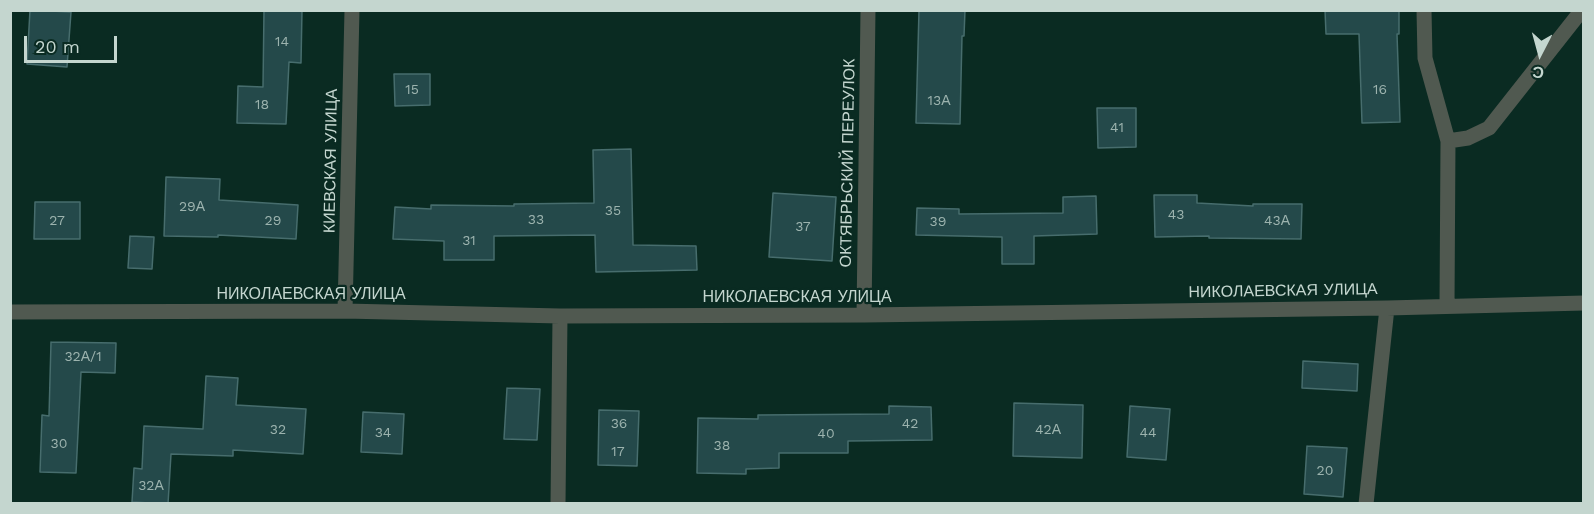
<!DOCTYPE html>
<html>
<head>
<meta charset="utf-8">
<style>
	body { margin:0 }
	#map { position:relative; width:1594px; height:514px; overflow:hidden; background:#0a2b22; font-family:"Work Sans",sans-serif }
	canvas { display:block }
	.frame { position:absolute; inset:0; border:12px solid #c4d6cf; pointer-events:none }
	.north { position:absolute; left:1510px; top:24px; width:60px; height:60px; -webkit-text-stroke:4px #0a2b22; paint-order:stroke; rotate:186deg; font-size:16px; font-weight:700; line-height:24px; text-align:center; color:#c4d6cf }
	.north::after { content:''; display:block; margin:auto; width:21px; height:27px; background:#c4d6cf; clip-path:polygon(50% 0,100% 100%,50% 72%,0 100%) }
	.scale { position:absolute; left:24px; top:36px; width:93px; height:27px; box-sizing:border-box; border:3px solid #c4d6cf; border-top:0; padding-left:8px; font-size:18px; line-height:21px; white-space:nowrap; color:#c4d6cf; -webkit-text-stroke:4px #0a2b22; paint-order:stroke }
</style>
</head>
<body>
<div id="map">
<canvas width="1594" height="514"></canvas>
<div class="frame"></div>
<div class="north">С</div>
<div class="scale">20 m</div>
</div>
<script>
const ctx = document.querySelector('canvas').getContext('2d');
ctx.lineJoin = 'round';
function paint(path, color) {
  ctx.fillStyle = color;
  ctx.fill(path, 'evenodd');
}
function poly(rows) {
  const path = new Path2D();
  for (const r of rows) {
    path.moveTo(r[0], r[1]);
    for (let i = 2; i < r.length; i += 2) path.lineTo(r[i], r[i + 1]);
  }
  return path;
}
function strokePath(path, color, width, dash) {
  ctx.strokeStyle = color;
  ctx.lineWidth = width;
  ctx.lineCap = dash ? 'butt' : 'round';
  ctx.setLineDash(dash || []);
  ctx.stroke(path);
}
function label(font, color, halo, rows, align = 'center') {
  ctx.font = font + ' "Work Sans",sans-serif';
  ctx.lineWidth = 4.5;
  ctx.setLineDash([]);
  ctx.textBaseline = 'middle';
  ctx.strokeStyle = halo;
  ctx.fillStyle = color;
  for (const [text, x, y, turn = 0] of rows) {
    ctx.save();
    ctx.translate(x, y);
    ctx.rotate((+turn || 0) * Math.PI / 180);
    ctx.textAlign = isNaN(turn) ? turn : align;
    if (halo) ctx.strokeText(text, 0, 0);
    ctx.fillText(text, 0, 0);
    ctx.restore();
  }
}
const building = poly([
	[30,10,71,12,67,67,27,64,30,10],
	[264,10,302,10,301,63,289,62,286,124,237,123,238,86,263,87,264,10],
	[919,10,965,10,964,36,962,36,960,124,916,123,919,10],
	[1325,10,1399,10,1399,34,1397,34,1400,122,1362,123,1359,34,1326,34,1325,10],
	[394,74,430,74,430,105,395,106,394,74],
	[1097,108,1136,108,1136,147,1098,148,1097,108],
	[631,149,633,245,696,246,697,270,596,272,595,235,494,236,494,260,444,260,444,241,393,239,395,207,431,209,431,205,514,206,514,204,594,203,593,150,631,149],
	[166,177,220,179,219,200,298,205,296,239,218,235,218,237,164,236,166,177],
	[773,193,836,197,832,261,769,257,773,193],
	[1154,195,1197,195,1197,203,1253,206,1253,204,1302,204,1301,239,1209,238,1209,236,1155,237,1154,195],
	[1096,196,1097,234,1034,236,1034,264,1002,264,1002,237,916,235,917,208,959,209,959,214,1063,213,1063,197,1096,196],
	[35,202,80,202,80,239,34,239,35,202],
	[130,236,154,237,152,269,128,268,130,236],
	[51,342,116,343,115,373,81,372,76,473,40,472,42,415,49,416,51,342],
	[1303,361,1358,364,1357,391,1302,388,1303,361],
	[206,376,238,378,236,405,306,409,303,454,233,450,233,456,171,454,168,504,132,502,134,468,142,469,144,426,203,429,206,376],
	[507,388,540,389,537,440,504,439,507,388],
	[1014,403,1083,405,1082,458,1013,456,1014,403],
	[889,406,931,407,932,440,848,441,848,453,779,453,779,468,746,469,746,474,697,473,698,418,758,419,758,415,889,414,889,406],
	[1130,406,1170,409,1166,460,1127,457,1130,406],
	[599,410,639,411,637,466,598,465,599,410],
	[363,412,404,414,402,454,361,452,363,412],
	[1307,446,1347,448,1343,497,1304,494,1307,446]
]);
paint(building, '#24494a');
strokePath(building, '#476d6d', 1.5);
strokePath(poly([
	[1424,10,1425,58,1448,141,1447,305],
	[1448,141,1468,138,1489,128,1582,10],
	[345,311,352,10],
	[10,312,345,311,560,316,864,315,1387,308,1584,303],
	[864,315,868,10],
	[558,504,560,316],
	[1366,504,1387,308]
]), '#505950', 15);
label('14px', '#9cb3ae', null, [
	["14",282,42],
	["15",412,90],
	["16",1380,90],
	["13А",939,101],
	["18",262,105],
	["41",1117,128],
	["29А",192,207],
	["35",613,211],
	["43",1176,215],
	["33",536,220],
	["27",57,221],
	["29",273,221],
	["43А",1277,221],
	["39",938,222],
	["37",803,227],
	["31",469,241],
	["32А/1",83,357],
	["36",619,424],
	["42",910,424],
	["32",278,430],
	["42А",1048,430],
	["34",383,433],
	["44",1148,433],
	["40",826,434],
	["30",59,444],
	["38",722,446],
	["17",618,452],
	["20",1325,471],
	["32А",151,486]
]);
label('16px', '#c4d6cf', '#0a2b22', [
	["КИЕВСКАЯ УЛИЦА",331,161,-89],
	["ОКТЯБРЬСКИЙ ПЕРЕУЛОК",848,163,-89],
	["НИКОЛАЕВСКАЯ УЛИЦА",1283,291,-1],
	["НИКОЛАЕВСКАЯ УЛИЦА",311,294],
	["НИКОЛАЕВСКАЯ УЛИЦА",797,297]
]);
</script>
</body>
</html>
